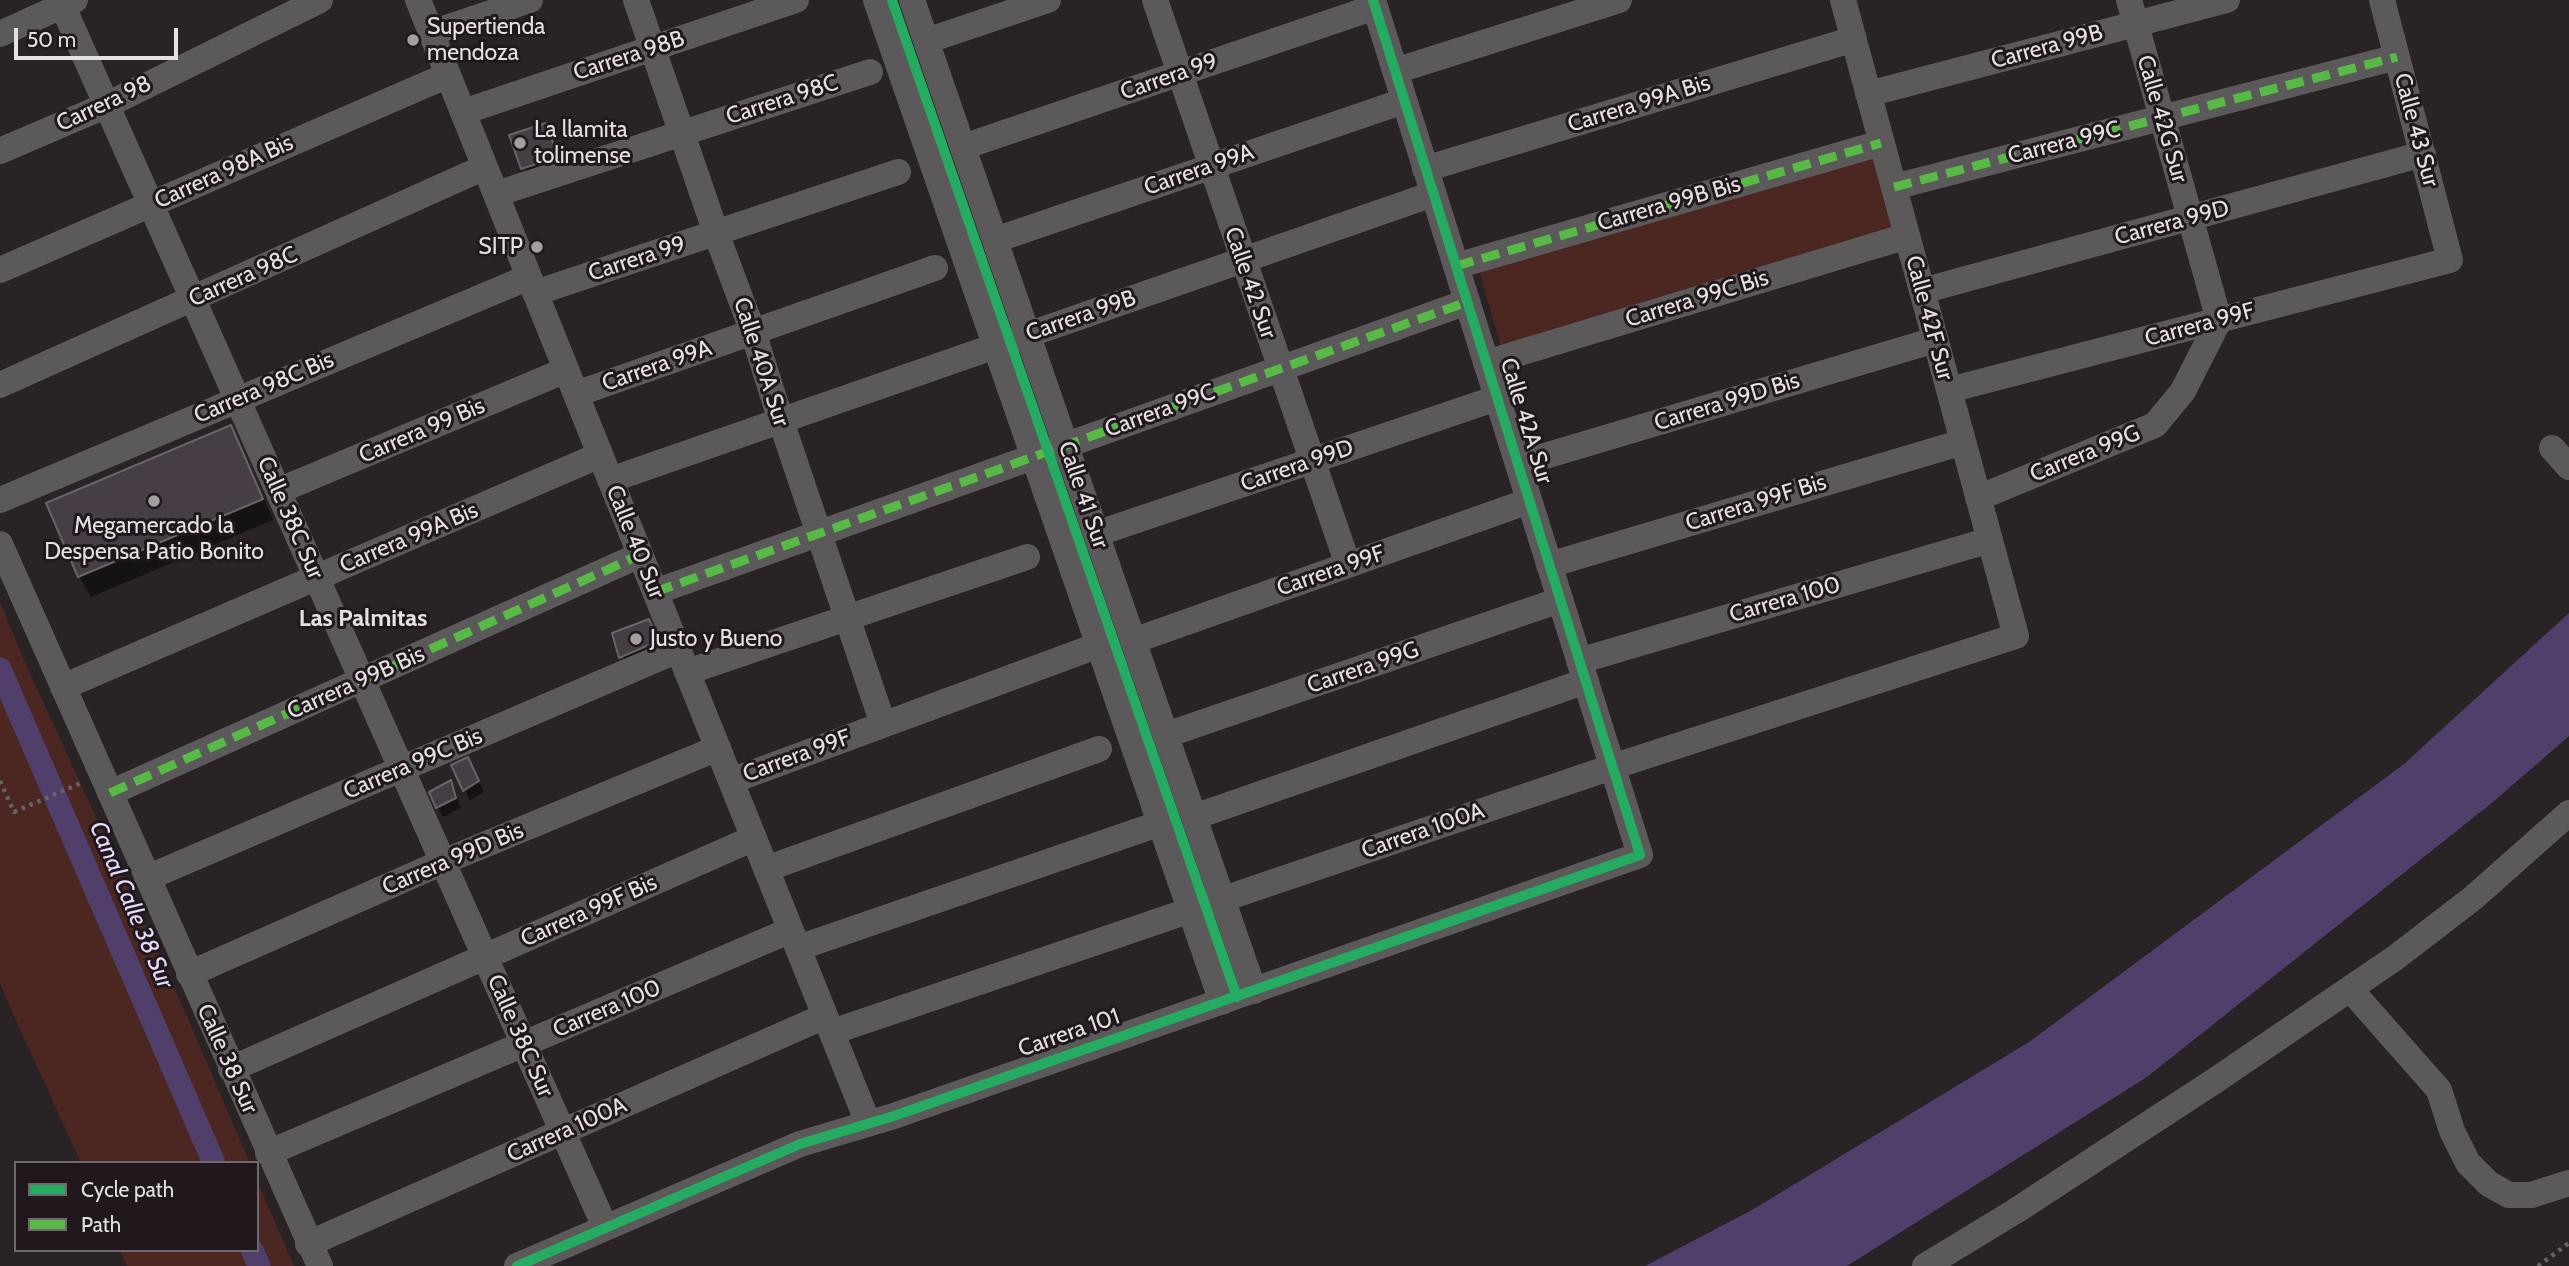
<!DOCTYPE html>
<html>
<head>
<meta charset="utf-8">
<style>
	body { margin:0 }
	#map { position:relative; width:2569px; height:1266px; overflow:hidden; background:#292326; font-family:Cabin,sans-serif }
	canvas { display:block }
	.legend { position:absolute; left:14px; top:1161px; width:245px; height:91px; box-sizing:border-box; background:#21181d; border:2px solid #70686c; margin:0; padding:9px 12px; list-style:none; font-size:21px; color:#e7e0e3 }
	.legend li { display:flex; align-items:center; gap:14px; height:35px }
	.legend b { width:35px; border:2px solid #70686c }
	.scale { position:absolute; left:14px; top:28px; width:164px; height:32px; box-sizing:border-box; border:4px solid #e7e0e3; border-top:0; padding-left:9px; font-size:21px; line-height:24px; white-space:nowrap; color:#e7e0e3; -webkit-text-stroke:5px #21181d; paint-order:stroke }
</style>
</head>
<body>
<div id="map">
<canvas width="2569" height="1266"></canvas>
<ul class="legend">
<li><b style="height:9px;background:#26ab63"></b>Cycle path</li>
<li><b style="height:9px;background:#58b947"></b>Path</li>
</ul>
<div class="scale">50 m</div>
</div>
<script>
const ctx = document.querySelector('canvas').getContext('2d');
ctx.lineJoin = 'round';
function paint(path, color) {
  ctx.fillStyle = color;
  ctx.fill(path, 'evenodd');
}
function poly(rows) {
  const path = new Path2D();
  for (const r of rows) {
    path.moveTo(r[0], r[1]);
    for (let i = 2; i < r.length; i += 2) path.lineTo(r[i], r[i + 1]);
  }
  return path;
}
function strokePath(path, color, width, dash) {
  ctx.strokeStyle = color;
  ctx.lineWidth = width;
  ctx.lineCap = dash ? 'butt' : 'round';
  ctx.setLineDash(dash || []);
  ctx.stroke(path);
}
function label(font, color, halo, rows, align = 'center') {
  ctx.font = font + ' Cabin,sans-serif';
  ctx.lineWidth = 6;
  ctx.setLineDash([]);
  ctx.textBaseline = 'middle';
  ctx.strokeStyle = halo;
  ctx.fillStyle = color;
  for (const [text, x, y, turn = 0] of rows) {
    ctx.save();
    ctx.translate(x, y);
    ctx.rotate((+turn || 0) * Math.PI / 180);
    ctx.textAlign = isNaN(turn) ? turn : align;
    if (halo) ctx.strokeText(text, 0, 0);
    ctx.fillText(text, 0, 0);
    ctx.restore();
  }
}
paint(poly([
	[1872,155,1895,233,1502,350,1479,271],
	[0,601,24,660,182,1005,250,1163,81,1163,9,1005,0,983],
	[257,1181,294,1266,127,1266,120,1250,257,1250]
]), '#4c2721');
paint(poly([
	[2569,613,2569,736,2493,802,2147,1077,1847,1266,1645,1266,1752,1210,2029,1042,2404,764]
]), '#503f6b');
paint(poly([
	[545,125,562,168,529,178,512,136],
	[230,427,242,448,273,520,91,597,79,576],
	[648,621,662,652,627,667,614,634],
	[453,766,473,770,484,792,470,800],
	[450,783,461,808,443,817,438,807]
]), '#0007');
strokePath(poly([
	[0,669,214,1163],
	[252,1250,259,1266]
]), '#503f6b', 23);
const building = poly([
	[546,123,558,157,521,169,509,135,546,123],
	[231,425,263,499,78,577,46,503,231,425],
	[649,619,658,641,619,658,612,633,649,619],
	[468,757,479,781,463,791,451,765,468,757],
	[451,780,456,798,436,808,429,792,451,780]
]);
paint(building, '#473d46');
strokePath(building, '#686366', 2);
strokePath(poly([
	[0,781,14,812,81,783],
	[2538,1266,2569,1243]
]), '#666364', 4.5, [3.5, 5]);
strokePath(poly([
	[60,0,605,1227],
	[418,0,868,1123],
	[636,0,716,233,753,332,781,421,883,724],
	[876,0,1222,1002],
	[912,0,1254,991],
	[1155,0,1348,565],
	[431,33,530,0],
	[0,34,75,0],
	[926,41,1048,0],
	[1395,71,1619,0],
	[1868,94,2227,0],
	[463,112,796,0],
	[963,147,1375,7],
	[0,151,107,105,320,0],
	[1425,169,1854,39],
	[1894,187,2397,57],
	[496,194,870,72],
	[995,240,1404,101],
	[1456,266,1881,143],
	[0,270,448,75],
	[1922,291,2423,154],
	[535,293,898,172],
	[1486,363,1907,236],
	[0,385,485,167],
	[1949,390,2450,260,2382,0],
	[576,394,935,268],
	[2552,448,2569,467],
	[1518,464,1935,340],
	[610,480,1433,194],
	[278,491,566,370],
	[1978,498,2155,425,2183,391,2219,320,2129,0],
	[0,500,529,277],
	[1096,534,1497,398],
	[0,544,320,1266],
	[1549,565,1963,442],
	[655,592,1467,302],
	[1133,641,1529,501],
	[1579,661,1990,540],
	[687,672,1027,557],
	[63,687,600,455],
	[1166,735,1560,600],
	[731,781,1099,645],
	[110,793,640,555],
	[1194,817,1586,681],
	[766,869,1099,749],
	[147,878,678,650],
	[798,948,1161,823],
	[189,974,443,862,718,748],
	[2350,989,2439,1090,2452,1131,2468,1163,2489,1184,2509,1195,2531,1195,2569,1183],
	[832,1032,1612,767,2016,636,1843,0],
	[231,1069,754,838],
	[268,1153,791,930],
	[308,1244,825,1016],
	[517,1266,800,1144,894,1116,1640,855,1373,0],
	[1925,1266,2014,1212,2216,1080,2395,958,2473,898,2569,813]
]), '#5b5959', 26);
strokePath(poly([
	[1894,187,2397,57],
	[1456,266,1881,143],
	[655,592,1467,302],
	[110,793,640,555]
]), '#58b947', 9, [18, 9]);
strokePath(poly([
	[892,0,1237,997],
	[517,1266,800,1144,894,1116,1640,855,1373,0]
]), '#26ab63', 10);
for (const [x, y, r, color] of [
	[413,40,7,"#a49ea1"],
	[520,143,7,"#a49ea1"],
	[537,247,7,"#a49ea1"],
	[154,501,7,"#a49ea1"],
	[636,639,7,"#a49ea1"]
]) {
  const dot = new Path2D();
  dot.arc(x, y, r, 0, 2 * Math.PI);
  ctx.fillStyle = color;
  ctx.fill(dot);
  strokePath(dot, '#21181d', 2.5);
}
label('23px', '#e7e0e3', '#21181d', [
	["Supertienda",427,27],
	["mendoza",427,53],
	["La llamita",534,130],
	["tolimense",534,156],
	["SITP",523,247,"right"],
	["Megamercado la",154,526,"center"],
	["Despensa Patio Bonito",154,552,"center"],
	["Justo y Bueno",650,639]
], 'left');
label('23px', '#e7e0e3', '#21181d', [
	["Carrera 99B",2047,47,-15],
	["Carrera 98B",629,56,-18],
	["Carrera 99",1169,77,-19],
	["Carrera 98C",782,100,-18],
	["Carrera 98",104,104,-25],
	["Carrera 99A Bis",1639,104,-17],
	["Calle 42G Sur",2162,119,74],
	["Calle 43 Sur",2416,130,75],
	["Carrera 99C",2064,143,-14],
	["Carrera 99A",1199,170,-19],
	["Carrera 98A Bis",224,172,-24],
	["Carrera 99B Bis",1669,204,-16],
	["Carrera 99D",2172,223,-15],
	["Carrera 99",637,259,-18],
	["Carrera 98C",243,277,-24],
	["Calle 42 Sur",1250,283,71],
	["Carrera 99C Bis",1697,299,-17],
	["Carrera 99B",1081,316,-19],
	["Calle 42F Sur",1929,318,75],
	["Carrera 99F",2200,325,-15],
	["Calle 40A Sur",761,362,72],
	["Carrera 99A",657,366,-19],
	["Carrera 98C Bis",264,388,-23],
	["Carrera 99D Bis",1727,402,-17],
	["Carrera 99C",1160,411,-20],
	["Calle 42A Sur",1526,421,73],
	["Carrera 99 Bis",422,431,-23],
	["Carrera 99G",2085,454,-22],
	["Carrera 99D",1297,466,-19],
	["Calle 41 Sur",1083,495,71],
	["Carrera 99F Bis",1756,503,-17],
	["Calle 38C Sur",290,518,66],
	["Carrera 99A Bis",409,538,-23],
	["Calle 40 Sur",635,542,68],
	["Carrera 99F",1331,571,-19],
	["Carrera 100",1785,600,-16],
	["Carrera 99G",1363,668,-19],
	["Carrera 99B Bis",356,683,-24],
	["Carrera 99F",797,756,-20],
	["Carrera 99C Bis",413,764,-23],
	["Carrera 100A",1423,831,-19],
	["Carrera 99D Bis",453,859,-23],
	["Carrera 99F Bis",589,911,-24],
	["Carrera 100",607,1009,-23],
	["Carrera 101",1069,1033,-19],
	["Calle 38C Sur",520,1036,66],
	["Calle 38 Sur",227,1059,66],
	["Carrera 100A",567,1130,-24]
]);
label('bold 24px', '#e7e0e3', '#21181d', [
	["Las Palmitas",363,619]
]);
label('italic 24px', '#e7dcfc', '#21181d', [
	["Canal Calle 38 Sur",131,905,67]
]);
</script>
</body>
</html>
